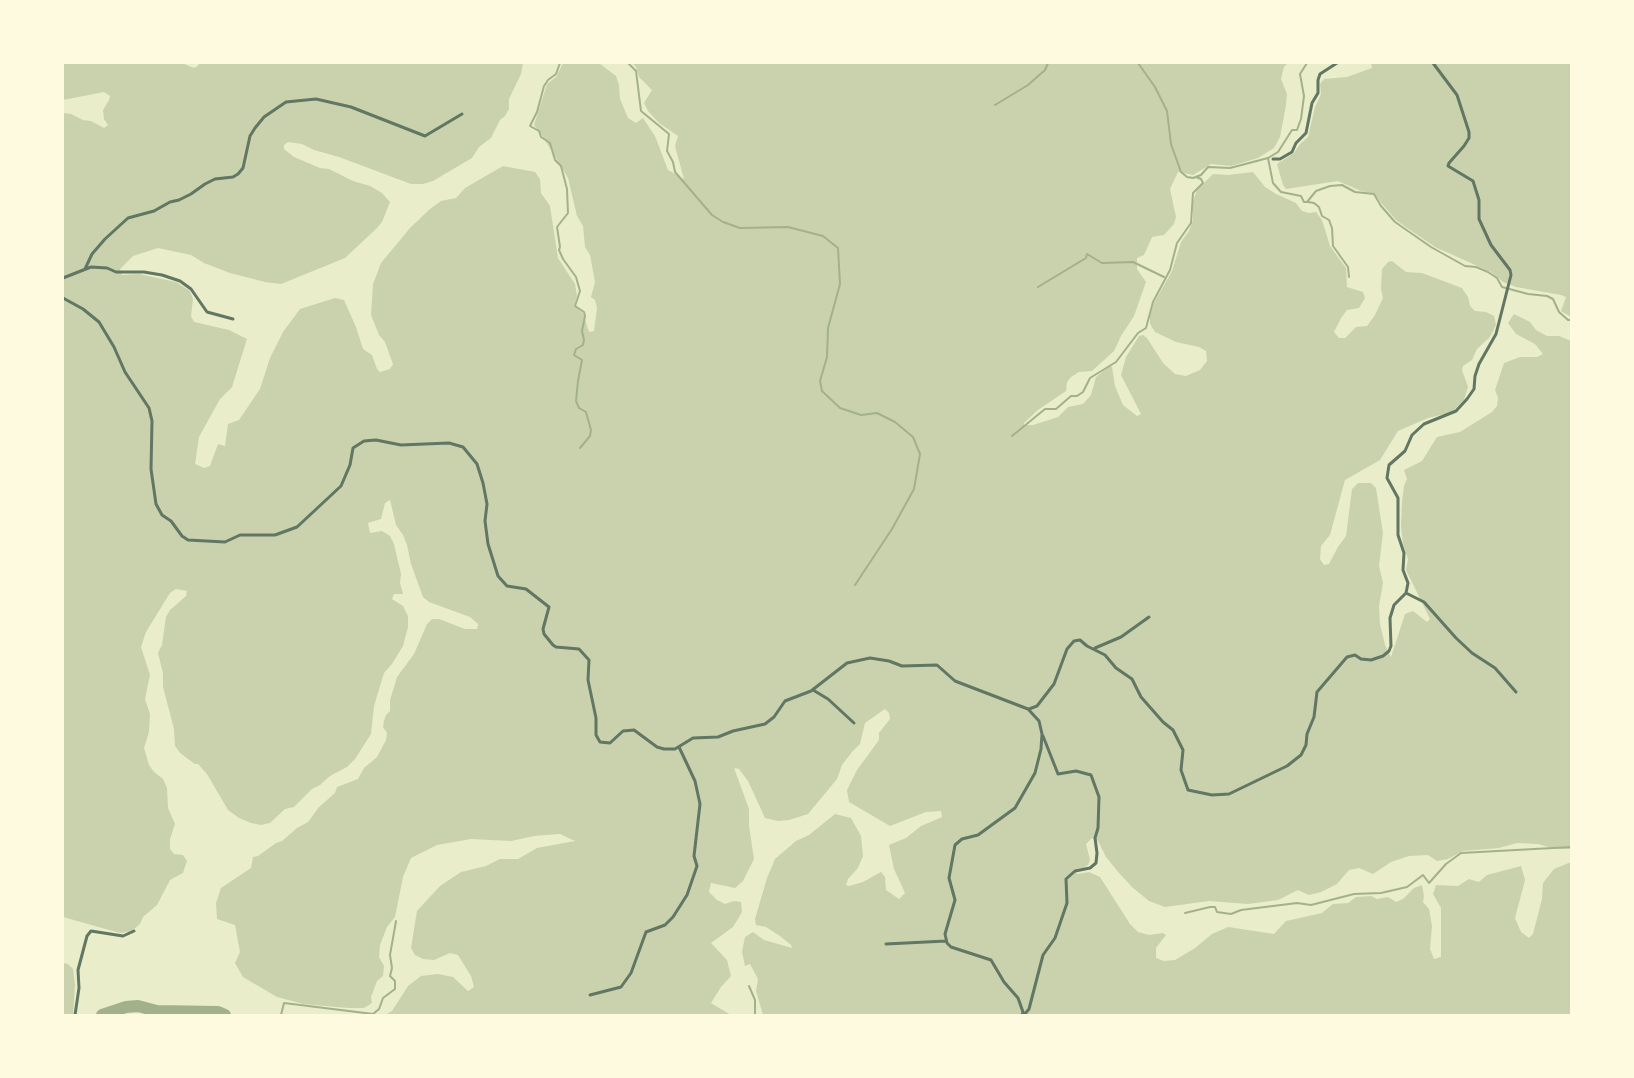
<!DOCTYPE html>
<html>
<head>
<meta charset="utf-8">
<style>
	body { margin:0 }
	#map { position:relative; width:1634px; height:1078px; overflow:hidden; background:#e9edc9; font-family:"IBM Plex Serif",serif }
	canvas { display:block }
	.frame { position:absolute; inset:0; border:64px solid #fefae0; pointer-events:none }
</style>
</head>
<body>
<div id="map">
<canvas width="1634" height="1078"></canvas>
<div class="frame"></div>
</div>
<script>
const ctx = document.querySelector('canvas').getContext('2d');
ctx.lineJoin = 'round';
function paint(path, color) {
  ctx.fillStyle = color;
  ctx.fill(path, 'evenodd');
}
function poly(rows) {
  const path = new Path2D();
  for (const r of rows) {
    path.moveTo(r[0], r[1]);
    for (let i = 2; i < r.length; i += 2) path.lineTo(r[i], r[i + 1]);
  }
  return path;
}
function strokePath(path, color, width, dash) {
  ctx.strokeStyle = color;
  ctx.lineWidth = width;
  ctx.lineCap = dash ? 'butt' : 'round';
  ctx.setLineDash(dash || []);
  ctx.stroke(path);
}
paint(poly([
	[63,63,182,63,194,68,198,66,199,63,523,63,521,74,509,99,509,109,505,116,500,120,491,138,479,147,472,158,433,181,423,184,411,184,339,157,314,150,302,144,288,142,284,145,284,149,294,157,320,168,329,169,353,181,370,186,382,193,390,202,382,222,376,229,345,258,281,284,265,282,230,273,204,263,191,255,158,248,133,256,120,269,122,275,139,274,176,282,190,291,193,299,191,316,194,322,229,330,247,339,232,387,220,399,199,437,195,464,204,468,210,466,218,444,225,446,228,424,239,420,260,389,270,358,283,332,300,309,335,298,344,300,356,327,363,349,372,355,377,369,380,372,390,369,393,364,385,342,379,335,371,315,373,284,381,263,410,228,430,209,441,201,456,198,465,188,503,166,535,172,540,179,541,193,550,206,558,258,575,284,577,296,574,306,583,313,589,332,594,331,597,308,595,300,591,297,595,282,590,255,585,247,583,226,577,216,568,178,543,137,534,125,547,84,556,77,563,63,599,63,616,76,619,85,620,99,628,118,636,123,643,118,655,136,668,170,684,179,675,146,678,136,659,123,648,111,644,103,652,90,639,77,636,67,632,63,1288,63,1284,67,1281,79,1287,94,1286,105,1280,137,1274,148,1258,158,1231,166,1211,164,1193,175,1178,172,1170,189,1176,217,1174,224,1164,235,1152,237,1144,255,1137,258,1137,269,1146,282,1134,316,1121,336,1114,351,1092,371,1079,372,1071,377,1067,382,1066,391,1038,410,1024,423,1024,425,1033,425,1058,417,1068,407,1083,404,1091,395,1096,377,1110,366,1112,367,1115,386,1123,405,1137,416,1141,414,1121,375,1126,357,1139,336,1143,335,1147,338,1163,363,1175,374,1186,376,1200,370,1207,361,1206,351,1199,347,1176,342,1155,332,1150,324,1150,316,1154,303,1172,271,1181,242,1189,231,1193,220,1193,201,1197,190,1213,174,1228,175,1253,172,1265,187,1276,194,1296,203,1302,211,1309,213,1316,212,1322,220,1330,246,1346,268,1347,287,1363,292,1365,298,1359,308,1347,310,1341,318,1334,332,1339,338,1345,338,1356,327,1367,326,1375,315,1383,298,1381,289,1382,269,1388,262,1392,261,1406,272,1422,273,1462,288,1468,297,1470,306,1475,311,1486,312,1494,316,1496,325,1490,337,1477,349,1472,360,1463,366,1462,370,1468,387,1464,400,1454,410,1445,414,1428,418,1398,431,1380,460,1345,480,1330,535,1321,546,1320,559,1324,565,1329,564,1338,547,1346,536,1352,489,1358,483,1371,483,1376,488,1383,533,1379,566,1383,583,1379,606,1380,624,1385,645,1391,657,1405,614,1413,611,1427,622,1430,619,1406,570,1408,559,1403,544,1401,526,1402,502,1404,486,1407,479,1404,470,1422,461,1437,437,1460,432,1492,412,1497,406,1498,398,1495,390,1504,363,1520,357,1537,357,1543,354,1535,344,1516,334,1508,323,1514,314,1530,322,1536,330,1547,336,1559,336,1571,341,1571,849,1556,849,1538,844,1517,843,1499,848,1463,851,1448,859,1437,861,1428,855,1409,856,1391,862,1373,874,1359,868,1349,870,1337,884,1321,892,1309,895,1298,890,1278,900,1248,904,1209,901,1165,907,1149,901,1133,888,1119,873,1106,857,1098,841,1092,838,1086,844,1090,860,1088,865,1083,868,1076,869,1077,874,1089,872,1100,877,1130,924,1138,932,1149,935,1163,933,1166,935,1156,948,1156,958,1164,961,1175,960,1195,948,1212,934,1228,927,1274,934,1286,921,1322,913,1333,904,1348,903,1356,897,1371,896,1377,899,1388,897,1396,902,1403,899,1414,888,1422,885,1424,896,1423,902,1429,909,1432,926,1430,949,1434,959,1441,957,1441,908,1433,894,1436,885,1458,886,1469,879,1479,882,1487,875,1521,866,1525,880,1515,918,1521,932,1529,938,1533,934,1542,899,1543,883,1554,869,1571,862,1571,1015,763,1015,756,991,758,979,750,964,745,966,742,952,745,937,753,932,764,940,792,948,791,945,780,936,766,927,756,925,755,919,767,878,775,859,796,841,809,835,835,814,851,818,861,836,863,856,858,868,848,879,846,885,849,886,863,882,881,872,885,877,886,890,899,899,905,893,894,869,889,845,906,838,921,826,942,817,941,811,926,812,890,826,849,802,847,790,857,770,879,740,879,733,890,719,889,713,885,709,865,723,860,744,852,752,842,765,837,779,808,814,789,820,778,821,765,818,748,781,739,769,734,768,749,809,749,826,754,859,743,881,735,888,711,883,709,892,717,900,725,904,734,901,741,902,742,912,733,927,711,943,727,960,731,976,721,987,711,1003,731,1015,385,1015,392,1011,408,986,421,976,438,974,453,977,468,991,474,987,471,976,458,955,450,953,434,960,423,959,415,955,411,948,417,911,440,886,461,872,486,866,500,859,518,859,537,848,575,841,560,834,534,836,511,841,471,839,437,845,411,858,403,877,395,917,387,927,380,945,379,957,384,966,383,976,377,981,371,997,372,1003,364,1008,348,1008,303,1004,277,997,243,977,235,963,240,952,235,925,217,919,216,903,221,888,251,868,253,857,258,856,276,843,282,841,297,828,308,822,319,807,335,793,337,787,358,779,364,768,377,757,386,740,387,733,383,727,384,721,386,715,390,711,390,700,397,677,414,654,427,624,432,619,439,619,465,629,477,629,478,624,470,617,429,602,423,597,411,564,407,545,403,535,396,525,390,500,385,503,381,519,368,523,370,533,382,531,390,536,394,544,401,574,400,583,403,594,394,594,392,599,403,606,408,616,408,627,403,646,392,664,384,673,374,706,371,734,355,759,347,767,330,776,320,785,312,789,294,807,285,809,270,823,261,825,251,823,239,818,228,810,207,774,198,764,195,764,180,753,175,746,174,729,163,687,163,673,158,653,162,645,166,617,170,610,186,596,187,591,176,589,170,593,146,632,141,647,150,675,145,699,150,714,149,732,144,748,149,765,154,772,163,779,167,788,168,808,175,824,170,839,170,849,174,854,183,855,187,861,183,873,170,880,157,905,143,917,140,924,132,931,120,933,63,917,63,113,71,114,83,120,91,121,104,128,108,125,104,119,103,110,109,100,110,96,104,92,63,100],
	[1371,63,1571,63,1571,317,1561,311,1566,297,1561,295,1516,287,1503,282,1491,272,1435,247,1397,221,1382,204,1375,194,1361,191,1338,181,1286,189,1283,185,1277,164,1294,153,1300,144,1308,137,1315,107,1321,94,1320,84,1324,79,1347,77,1372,68],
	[63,963,68,964,73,969,75,985,73,1015,63,1015]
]), '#cad2ad');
strokePath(poly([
	[560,63,556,74,548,80,544,86,537,112,530,126,539,131,541,137,550,143,555,160,561,166,567,189,568,213,557,227,560,247,559,250,563,259,576,277,580,291,575,306,584,312,585,316,582,331,584,340,583,345,576,349,574,355,582,360,578,381,576,401,579,408,586,412,591,430,590,436,580,448],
	[628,63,636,71,641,111,669,134,667,151,673,162,675,172,712,215,723,222,740,228,788,227,823,236,838,248,840,284,828,328,827,357,820,381,822,391,840,408,861,415,877,413,895,422,913,437,920,454,914,489,892,529,855,585],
	[1138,63,1155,87,1167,111,1171,144,1181,172,1187,177,1193,178,1201,175,1208,167,1230,168,1268,158,1278,152,1292,130,1297,130,1301,119,1304,96,1300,74,1307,63],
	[995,105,1028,85,1045,70,1048,63],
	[1268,158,1273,183,1281,192,1301,196,1304,202,1307,202,1316,191,1330,186,1342,185,1355,192,1374,194,1381,206,1395,222,1431,247,1465,266,1476,267,1488,272,1497,278,1502,287,1528,294,1547,296,1553,299,1559,312,1568,320,1571,320],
	[1308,202,1314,203,1319,207,1322,216,1329,220,1332,228,1333,246,1348,267,1349,277],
	[1038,287,1086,258,1087,254,1102,263,1133,262,1164,277],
	[1012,436,1045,409,1056,409,1071,396,1077,396,1083,392,1090,378,1116,362,1138,333,1146,328,1153,302,1170,270,1177,243,1191,223,1193,193,1203,183,1201,179,1196,177],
	[1185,913,1210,907,1215,907,1217,912,1231,914,1241,910,1297,903,1311,905,1354,894,1381,893,1407,887,1423,875,1429,883,1446,864,1461,853,1571,847],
	[749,986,755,1000,755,1015],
	[281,1015,284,1003,373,1014,379,1009,383,998,395,989,395,981,390,976,392,968,390,955,396,921]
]), '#a3b18a', 2);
strokePath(poly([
	[102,1015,126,1007,138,1006,157,1011,218,1012,225,1015]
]), '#a3b18a', 12);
strokePath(poly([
	[1273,159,1280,159,1292,152,1296,143,1306,133,1312,103,1318,93,1318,80,1320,74,1337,63],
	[85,269,92,254,105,239,128,218,154,211,170,202,179,200,191,194,205,184,215,179,233,177,238,174,243,168,250,136,255,128,264,117,286,102,316,99,351,107,425,136,462,114],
	[63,278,91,267,107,268,116,272,144,272,162,275,180,281,191,289,207,312,233,319],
	[63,298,83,309,99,322,114,347,125,372,149,408,152,421,151,469,156,504,162,515,171,521,182,536,188,540,225,542,240,535,275,535,297,527,341,486,350,465,353,448,364,441,376,440,401,445,449,443,463,447,477,464,483,483,487,504,485,521,488,544,498,576,507,586,526,589,549,607,543,629,544,634,553,645,556,647,579,649,589,660,588,680,596,718,596,735,600,742,610,743,623,731,634,730,657,747,664,749,675,749,693,738,718,737,733,731,765,724,774,717,785,701,811,691,847,663,870,658,889,661,902,666,937,665,955,681,1028,709,1039,721,1042,734,1041,749,1035,773,1015,808,978,835,962,839,955,845,949,878,955,900,945,934,947,943,951,947,991,960,1004,982,1018,998,1023,1012,1022,1015],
	[1406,593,1424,602,1456,638,1472,653,1495,668,1516,692],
	[1095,648,1121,637,1149,617],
	[813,690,828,699,854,723],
	[1029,709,1037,706,1054,684,1067,649,1074,641,1080,640,1087,646,1105,655,1116,668,1132,679,1141,697,1163,722,1173,730,1183,750,1181,770,1188,790,1212,795,1229,794,1287,766,1301,755,1306,745,1307,734,1314,717,1317,692,1347,657,1355,655,1361,659,1371,660,1383,656,1389,651,1391,646,1390,618,1394,605,1406,593,1408,583,1403,570,1404,553,1398,535,1398,498,1387,478,1389,465,1405,451,1412,435,1424,424,1456,411,1467,399,1474,389,1475,376,1479,364,1496,334,1511,275,1510,270,1491,245,1479,219,1479,200,1473,181,1448,166,1449,163,1464,146,1469,138,1469,132,1457,95,1433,63],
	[886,944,946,941],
	[590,995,621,987,631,973,646,932,665,925,673,917,687,895,697,866,694,856,700,804,695,781,679,747],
	[75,1015,79,988,78,970,87,936,91,931,123,936,134,931],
	[1024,1015,1029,1009,1043,955,1055,938,1067,903,1066,879,1075,871,1090,868,1096,863,1097,853,1095,838,1098,828,1099,797,1091,775,1076,771,1058,774,1043,736]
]), '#617663', 3);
</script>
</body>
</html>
